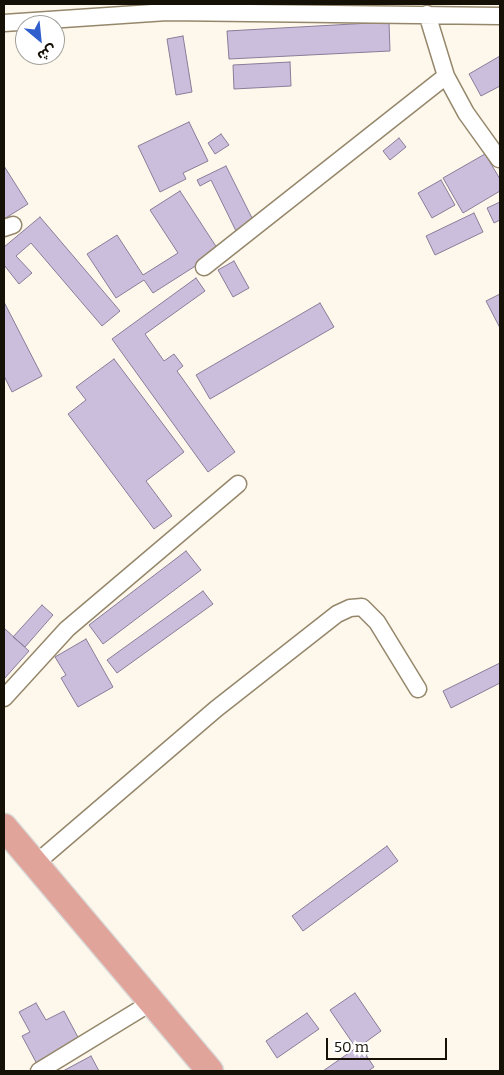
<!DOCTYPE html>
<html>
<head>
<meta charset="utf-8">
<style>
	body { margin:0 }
	#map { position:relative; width:504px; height:1075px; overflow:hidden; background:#fef8ec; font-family:Bitter,"Noto Sans Arabic",serif }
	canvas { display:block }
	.frame { position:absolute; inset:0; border:5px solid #161106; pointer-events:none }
	.north { position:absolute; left:15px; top:15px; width:50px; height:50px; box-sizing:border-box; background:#fff; border:1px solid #a2a09b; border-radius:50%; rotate:152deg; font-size:14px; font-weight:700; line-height:20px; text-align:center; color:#161106 }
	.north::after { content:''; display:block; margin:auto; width:18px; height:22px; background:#305ecd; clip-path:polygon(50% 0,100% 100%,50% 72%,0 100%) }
	.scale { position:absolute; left:326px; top:1038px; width:121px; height:22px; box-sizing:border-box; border:2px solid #161106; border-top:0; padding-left:6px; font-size:15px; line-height:18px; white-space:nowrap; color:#161106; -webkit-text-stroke:4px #fff; paint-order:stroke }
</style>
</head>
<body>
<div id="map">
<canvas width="504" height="1075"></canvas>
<div class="frame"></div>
<div class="north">ش</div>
<div class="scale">50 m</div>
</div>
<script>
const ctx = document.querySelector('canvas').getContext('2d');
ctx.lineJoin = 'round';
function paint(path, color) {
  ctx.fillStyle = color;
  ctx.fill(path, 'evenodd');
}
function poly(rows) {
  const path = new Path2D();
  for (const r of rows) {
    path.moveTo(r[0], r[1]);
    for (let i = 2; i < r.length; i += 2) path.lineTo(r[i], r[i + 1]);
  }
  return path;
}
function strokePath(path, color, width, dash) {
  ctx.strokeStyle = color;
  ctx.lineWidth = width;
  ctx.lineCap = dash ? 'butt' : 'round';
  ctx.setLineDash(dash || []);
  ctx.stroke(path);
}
const building = poly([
	[389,22,390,51,229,59,227,31,389,22],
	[183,36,192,92,176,95,167,39,183,36],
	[500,56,500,86,481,96,469,74,500,56],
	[290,62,291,86,234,89,233,65,290,62],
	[189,122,208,161,183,173,186,179,160,192,138,146,189,122],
	[221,134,229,145,215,154,208,143,221,134],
	[399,138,406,147,390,160,383,151,399,138],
	[485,154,500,179,500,191,463,213,443,178,485,154],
	[4,166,28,204,4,219,4,166],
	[226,166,254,222,236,231,211,180,200,186,197,180,226,166],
	[441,180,455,205,432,218,418,193,441,180],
	[180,191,219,251,153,293,144,280,116,298,87,254,117,235,143,275,178,253,150,210,180,191],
	[500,202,500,220,494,223,487,208,500,202],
	[474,213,483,232,435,255,426,236,474,213],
	[40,217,120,311,102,326,31,243,16,256,32,273,19,284,4,265,4,247,40,217],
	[234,261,249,288,233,297,218,270,234,261],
	[196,278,205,291,145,334,164,361,174,354,183,366,177,371,235,452,208,472,112,339,196,278],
	[500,294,500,328,486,301,500,294],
	[4,302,42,376,12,392,4,376,4,302],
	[320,303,334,327,210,399,196,375,320,303],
	[114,359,184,452,146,481,172,516,154,529,68,414,86,400,76,387,114,359],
	[186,551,201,570,103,644,89,625,186,551],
	[203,591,213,604,117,673,107,660,203,591],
	[42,605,53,615,25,647,13,637,42,605],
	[4,628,29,651,4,679,4,628],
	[86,639,113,687,78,707,61,678,66,675,55,657,86,639],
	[500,663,500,683,451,708,443,691,500,663],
	[387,846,398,861,303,931,292,916,387,846],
	[355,993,381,1031,363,1044,369,1053,366,1055,374,1067,368,1071,323,1071,356,1048,330,1010,355,993],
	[36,1003,46,1020,64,1011,80,1041,37,1064,22,1036,30,1032,19,1012,36,1003],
	[307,1013,319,1029,277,1058,266,1041,307,1013],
	[91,1056,99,1071,63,1071,91,1056]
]);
paint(building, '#cabedc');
strokePath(building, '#877d98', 1);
const minor = poly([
	[427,14,446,76,466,113,499,159],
	[4,23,167,12,500,16],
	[4,228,13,225],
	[204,267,446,76],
	[4,698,67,629,238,484],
	[35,864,216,709,337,614,350,608,362,607,377,622,418,689],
	[39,1071,152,1002]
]);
const primary = poly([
	[4,827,210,1071]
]);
strokePath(minor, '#95876b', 19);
strokePath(primary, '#dad9d7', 29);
strokePath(minor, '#fff', 16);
strokePath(primary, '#e0a49b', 26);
</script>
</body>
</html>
